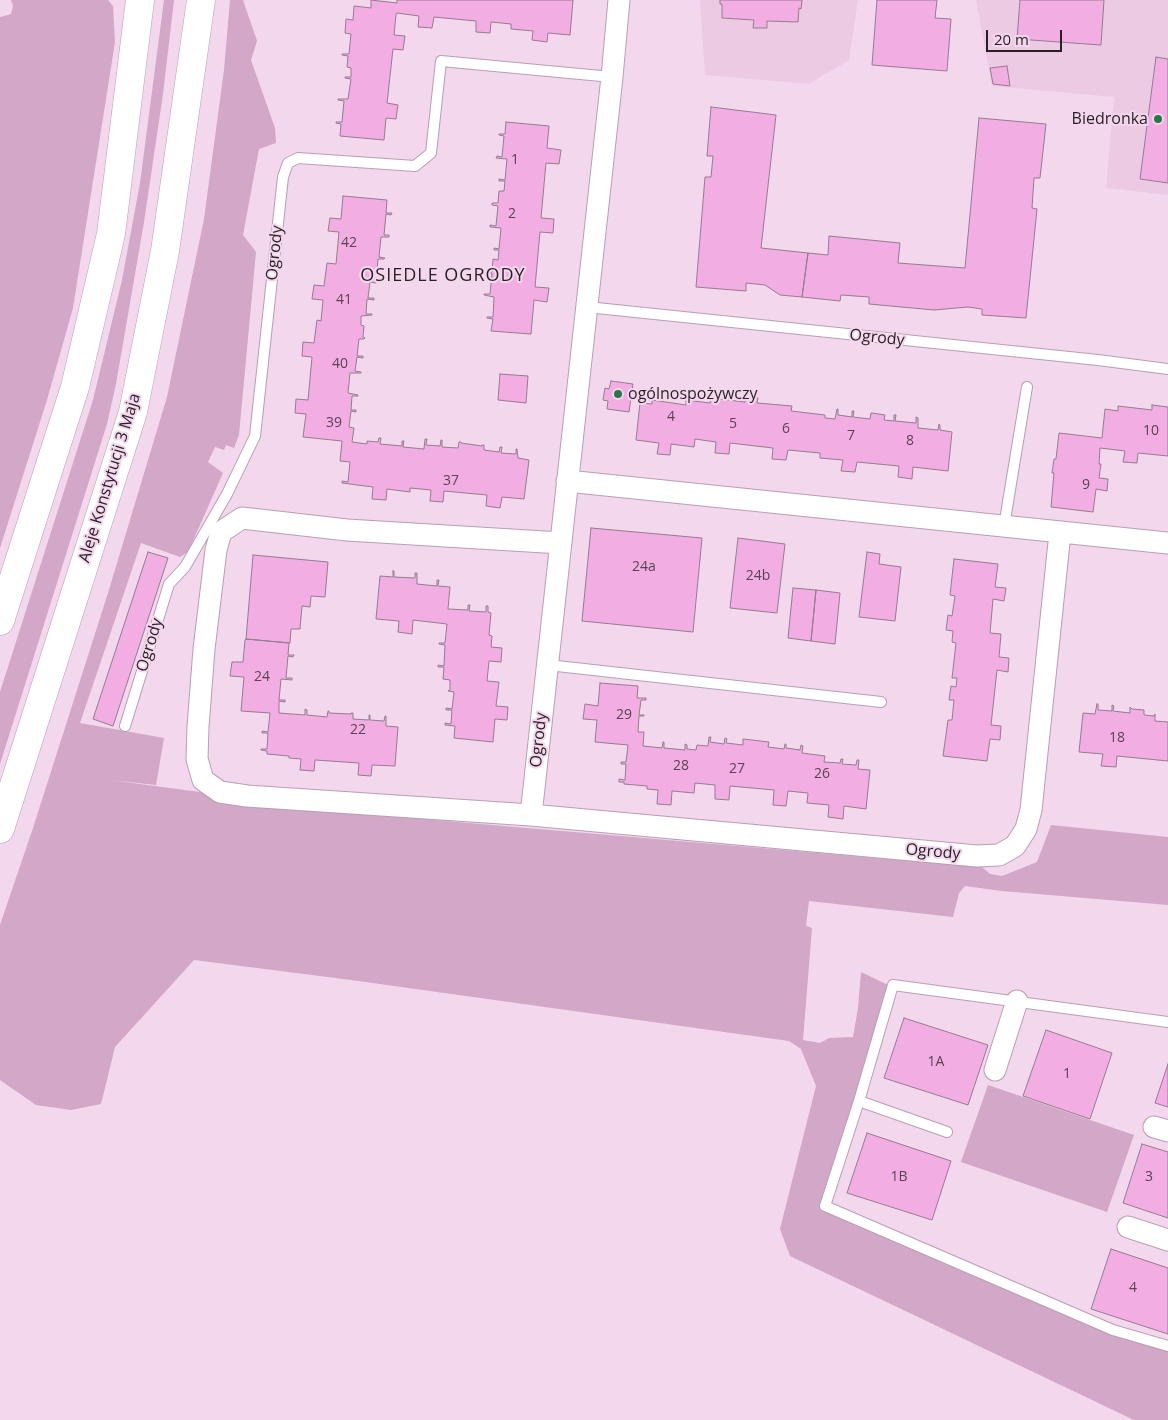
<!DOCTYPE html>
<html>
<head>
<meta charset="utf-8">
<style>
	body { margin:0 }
	#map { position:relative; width:1168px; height:1420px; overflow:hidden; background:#f3d7ec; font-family:"Open Sans",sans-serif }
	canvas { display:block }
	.scale { position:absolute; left:986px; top:30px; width:76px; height:22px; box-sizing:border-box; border:2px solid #291f26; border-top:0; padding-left:6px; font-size:15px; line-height:18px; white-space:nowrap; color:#291f26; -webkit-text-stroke:4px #f3d7ec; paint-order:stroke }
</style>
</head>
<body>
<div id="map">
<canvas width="1168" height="1420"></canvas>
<div class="scale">20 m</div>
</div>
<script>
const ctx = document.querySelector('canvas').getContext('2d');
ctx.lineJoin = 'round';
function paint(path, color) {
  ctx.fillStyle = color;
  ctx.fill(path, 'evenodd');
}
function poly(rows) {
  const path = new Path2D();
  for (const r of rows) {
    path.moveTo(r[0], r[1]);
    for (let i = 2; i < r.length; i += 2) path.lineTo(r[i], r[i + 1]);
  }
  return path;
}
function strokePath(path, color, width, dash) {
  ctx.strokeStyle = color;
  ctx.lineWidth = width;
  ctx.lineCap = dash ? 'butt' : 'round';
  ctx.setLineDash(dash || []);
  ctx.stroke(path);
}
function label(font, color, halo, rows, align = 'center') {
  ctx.font = font + ' "Open Sans",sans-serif';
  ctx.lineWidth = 4;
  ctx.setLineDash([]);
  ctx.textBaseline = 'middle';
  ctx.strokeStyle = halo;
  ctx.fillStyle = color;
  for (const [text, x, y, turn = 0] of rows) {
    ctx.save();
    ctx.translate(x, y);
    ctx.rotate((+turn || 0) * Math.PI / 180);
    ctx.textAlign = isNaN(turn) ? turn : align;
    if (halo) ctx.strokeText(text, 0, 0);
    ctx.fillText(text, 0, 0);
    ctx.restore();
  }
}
paint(poly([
	[700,0,858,0,849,60,809,84,705,75],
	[976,0,1168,0,1168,195,1106,188,1114,97,992,86]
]), '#edcae4');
paint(poly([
	[11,0,108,0,113,6,115,42,73,308,47,400,0,548,0,17,11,14,13,6],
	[164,0,174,0,163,94,144,222,116,384,107,424,0,764,0,692,93,400,122,280,140,183],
	[230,0,243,0,257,41,251,60,275,128,276,143,259,149,243,235,256,252,239,435,234,448,226,445,224,450,215,447,208,462,223,473,188,552,180,557,141,543,80,723,164,738,156,785,110,780,364,814,982,867,990,874,1002,876,1037,862,1051,825,1168,837,1168,905,1002,891,965,886,959,893,953,917,809,901,806,926,812,928,803,1040,820,1043,829,1038,853,1037,858,1008,861,972,886,984,893,985,825,1206,1113,1330,1168,1346,1168,1420,1134,1420,790,1256,780,1229,816,1086,801,1049,789,1041,351,980,194,960,115,1047,101,1104,71,1110,36,1105,0,1080,0,925,33,828,108,593,167,397,204,219,224,70],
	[988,1085,1134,1135,1107,1212,961,1162]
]), '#d2a7c8');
const building = poly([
	[371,0,397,3,397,0,573,0,570,35,548,33,547,42,532,40,533,31,511,29,511,24,491,22,490,33,476,32,476,21,434,17,432,28,418,27,419,16,397,13,396,15,394,35,405,36,403,50,393,49,387,103,398,105,396,119,386,118,384,140,340,136,341,124,336,123,336,122,342,122,344,101,338,100,338,99,348,99,351,79,345,78,345,77,351,77,351,68,347,67,348,56,342,55,342,54,349,54,351,34,345,33,346,19,353,20,354,6,371,8,371,0],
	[720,0,802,0,801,9,799,8,798,22,767,21,767,28,753,28,754,20,722,18,722,4,720,4,720,0],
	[877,0,937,0,935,18,951,19,947,71,872,65,877,0],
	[1020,0,1104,0,1101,45,1017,39,1020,0],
	[1156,57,1168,59,1168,183,1140,179,1156,57],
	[1007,66,1010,86,993,84,990,68,1007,66],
	[711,107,776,115,761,248,808,253,802,297,780,295,765,285,746,283,746,291,696,287,705,177,711,177,713,156,707,156,711,107],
	[979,118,1046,124,1040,178,1034,178,1032,208,1037,209,1026,318,982,315,982,309,968,307,934,310,869,304,869,297,841,295,840,301,802,297,808,253,828,255,829,236,900,243,898,263,965,268,979,118],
	[506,122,549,126,547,148,561,150,559,164,546,163,541,218,554,219,553,233,540,232,535,287,549,288,547,302,534,300,531,334,491,331,493,319,487,318,487,317,493,317,494,297,484,295,484,294,490,294,492,273,486,273,486,271,492,272,493,259,498,260,499,250,494,250,494,248,499,249,501,228,490,227,490,225,496,226,498,206,492,205,492,203,498,203,499,191,504,191,505,181,499,181,499,179,505,180,507,159,496,158,497,156,502,157,504,136,499,135,499,134,505,134,506,122],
	[343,196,387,200,386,213,392,213,391,215,386,214,384,235,389,235,389,237,381,237,379,257,385,258,384,259,378,259,377,271,375,271,374,280,376,280,376,283,370,282,368,298,374,298,374,300,367,299,366,314,372,314,372,315,361,316,361,325,364,326,363,337,365,338,364,339,359,339,357,356,363,356,363,358,357,357,355,371,361,372,361,373,350,373,348,393,358,395,358,396,352,396,351,410,356,410,356,412,351,411,349,427,354,428,352,442,367,444,367,441,378,442,379,438,381,438,380,444,402,446,402,441,404,441,403,447,424,449,425,439,427,439,426,445,440,446,441,440,442,440,442,447,458,448,459,442,461,442,461,443,482,446,482,445,484,445,484,450,499,452,500,447,502,447,501,453,516,454,516,449,517,449,518,458,529,460,524,499,502,497,500,508,486,506,487,495,444,491,443,502,430,501,431,490,410,488,410,492,387,489,386,500,372,499,373,487,342,483,342,481,348,482,350,462,340,461,342,441,303,437,306,414,295,413,296,399,308,400,312,357,302,356,303,342,314,343,317,320,321,321,323,300,312,299,314,285,324,286,327,263,336,264,339,232,328,231,330,218,341,219,343,196],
	[500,374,528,376,526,403,498,400,500,374],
	[611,381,633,384,629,412,607,409,608,401,603,400,605,388,609,389,611,381],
	[746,397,758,398,757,403,792,406,791,411,825,415,825,418,835,419,837,409,838,409,838,415,852,417,852,411,854,411,853,417,870,419,871,413,872,413,885,415,884,420,894,421,894,415,896,415,895,421,916,423,916,417,918,418,918,428,938,430,939,424,940,425,940,430,952,432,948,471,913,467,912,479,898,477,899,466,857,462,855,472,841,471,843,460,820,458,820,453,788,450,786,460,772,459,773,448,730,443,729,454,715,453,716,442,695,439,694,447,671,444,670,455,657,454,659,443,636,440,640,403,652,404,652,400,686,405,686,400,710,403,711,398,745,402,746,397],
	[1152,405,1168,407,1168,456,1138,453,1137,463,1123,462,1125,451,1100,448,1099,464,1101,464,1099,478,1108,479,1107,491,1096,489,1093,512,1051,507,1054,473,1052,473,1054,459,1056,459,1059,433,1102,438,1105,409,1118,411,1118,406,1152,410,1152,405],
	[591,528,702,538,693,632,582,621,591,528],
	[738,538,785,544,777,613,730,608,738,538],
	[148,552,168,558,113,726,93,719,148,552],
	[867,552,880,554,879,564,901,567,895,621,859,617,867,552],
	[253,555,328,562,325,597,311,596,310,607,302,606,300,629,291,629,290,643,246,639,253,555],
	[954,559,998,564,995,587,1006,588,1004,601,993,599,990,633,1001,634,999,657,1009,658,1008,672,997,670,991,725,1001,726,1000,740,990,739,987,761,943,756,948,720,952,720,954,700,949,700,951,686,956,687,957,678,952,678,956,643,952,642,953,631,946,630,948,615,952,616,955,596,950,595,954,559],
	[393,571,394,571,394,577,415,578,415,573,417,573,417,584,437,586,437,580,439,580,438,586,450,587,448,609,468,610,468,605,470,605,469,611,486,612,486,606,488,606,488,612,491,613,489,635,492,636,491,647,502,648,501,662,489,661,487,681,499,682,496,706,508,707,507,720,495,719,493,742,454,738,455,726,445,725,445,723,451,724,452,710,446,710,446,708,452,709,454,692,448,691,450,690,450,680,443,679,444,667,438,667,438,665,444,666,445,645,439,644,439,643,445,643,447,624,413,620,412,634,398,632,399,621,376,619,380,576,393,577,393,571],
	[793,588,816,590,811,641,788,638,793,588],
	[816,590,840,593,835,644,811,641,816,590],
	[246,639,289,643,288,655,294,655,293,657,288,656,286,678,292,678,292,680,281,679,279,700,285,700,285,702,279,701,279,713,305,715,305,709,307,710,307,715,327,717,328,711,329,711,329,713,351,714,351,713,353,713,353,719,369,720,369,715,370,715,370,720,384,721,385,716,386,716,386,726,398,727,395,766,372,765,371,776,358,775,359,763,315,760,314,771,300,770,301,759,289,758,289,756,267,754,267,751,261,750,261,749,267,749,268,733,262,733,262,731,268,732,270,713,241,711,244,677,230,676,232,662,243,662,245,640,246,639],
	[600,683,638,686,637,698,646,698,646,700,641,700,639,715,644,715,644,716,639,716,638,732,644,732,643,746,662,748,663,742,664,742,664,748,685,750,685,744,687,745,687,749,696,750,697,745,708,746,709,737,711,737,710,742,724,744,725,738,727,739,726,743,743,745,743,739,769,742,768,747,784,749,785,744,786,744,786,748,800,750,801,745,803,746,802,753,825,756,824,762,840,763,841,759,843,759,842,764,856,765,857,760,859,760,858,769,870,770,866,809,844,806,843,819,828,817,829,805,807,803,808,793,788,791,786,806,773,805,774,790,730,786,729,800,715,799,715,785,695,783,694,793,672,791,671,805,657,804,658,790,647,789,647,786,624,784,624,782,619,782,619,779,625,780,626,764,621,764,621,762,626,762,628,745,595,742,597,720,583,719,585,704,598,706,600,683],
	[1097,704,1098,704,1098,710,1112,711,1112,705,1114,706,1113,711,1130,713,1130,707,1132,709,1144,710,1144,715,1154,716,1155,714,1155,721,1168,722,1168,761,1117,756,1116,767,1101,766,1103,754,1079,752,1083,713,1095,714,1097,704],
	[904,1018,988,1045,968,1105,884,1078,904,1018],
	[1046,1030,1112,1053,1090,1119,1023,1096,1046,1030],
	[1168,1064,1168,1107,1155,1103,1168,1064],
	[867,1133,951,1161,932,1220,847,1193,867,1133],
	[1142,1144,1168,1152,1168,1218,1123,1203,1142,1144],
	[1111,1249,1168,1268,1168,1334,1091,1309,1111,1249]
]);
paint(building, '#f2aee2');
strokePath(building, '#957c8f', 1);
const service = poly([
	[587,307,1098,360,1168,369],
	[1004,526,1027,387],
	[548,665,881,702],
	[125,726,169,584,185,567,227,494,255,436,283,177,288,163,298,158,415,166,431,153,441,61,612,77],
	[1168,1022,893,985,859,1101,825,1206,1113,1330,1168,1346],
	[859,1101,947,1132]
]);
const minor = poly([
	[567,481,1168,543],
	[561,543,347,530,242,518,221,532,216,550,204,649,198,727,197,759,203,780,220,792,247,796,531,815,977,856,999,855,1015,846,1026,829,1031,810,1060,533],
	[531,815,612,77,619,0],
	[995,1070,1017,1001],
	[1154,1127,1168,1131],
	[1128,1227,1168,1240]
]);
const secondary = poly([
	[0,621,75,387,111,234,140,0],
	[0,829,133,412,165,251,201,0]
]);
strokePath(service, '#b99fb2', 12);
strokePath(minor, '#b99fb2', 23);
strokePath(secondary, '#b99fb2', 29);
strokePath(service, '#fff', 10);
strokePath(minor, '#fff', 21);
strokePath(secondary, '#fff', 28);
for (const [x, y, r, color] of [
	[1158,119,5,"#26784a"],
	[618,394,5,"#26784a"]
]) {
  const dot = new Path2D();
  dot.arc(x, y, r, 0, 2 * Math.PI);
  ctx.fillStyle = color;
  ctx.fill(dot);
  strokePath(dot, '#f3d7ec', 2);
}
label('14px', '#5b4355', null, [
	["1",515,160],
	["2",512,214],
	["42",349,243],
	["41",344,300],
	["40",340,364],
	["4",671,417],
	["39",334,423],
	["5",733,424],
	["6",786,429],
	["10",1151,431],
	["7",851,436],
	["8",910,441],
	["37",451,481],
	["9",1086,485],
	["24a",644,567],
	["24b",758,576],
	["24",262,677],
	["29",624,715],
	["22",358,730],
	["18",1117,738],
	["28",681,766],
	["27",737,769],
	["26",822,774],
	["1A",936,1062],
	["1",1067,1074],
	["1B",899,1177],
	["3",1149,1177],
	["4",1133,1288]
]);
label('16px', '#291f26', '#f3d7ec', [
	["Biedronka",1148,119],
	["ogólnospożywczy",628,394,"left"]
], 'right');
label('16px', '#291f26', '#f3d7ec', [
	["Ogrody",275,253,-84],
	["Ogrody",877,338,6],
	["Aleje Konstytucji 3 Maja",110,478,-73],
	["Ogrody",150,645,-73],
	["Ogrody",539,740,-84],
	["Ogrody",933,852,5]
]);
ctx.letterSpacing = '1px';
label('18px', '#291f26', '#f3d7ec', [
	["OSIEDLE OGRODY",443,276]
]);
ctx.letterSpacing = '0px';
</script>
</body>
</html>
